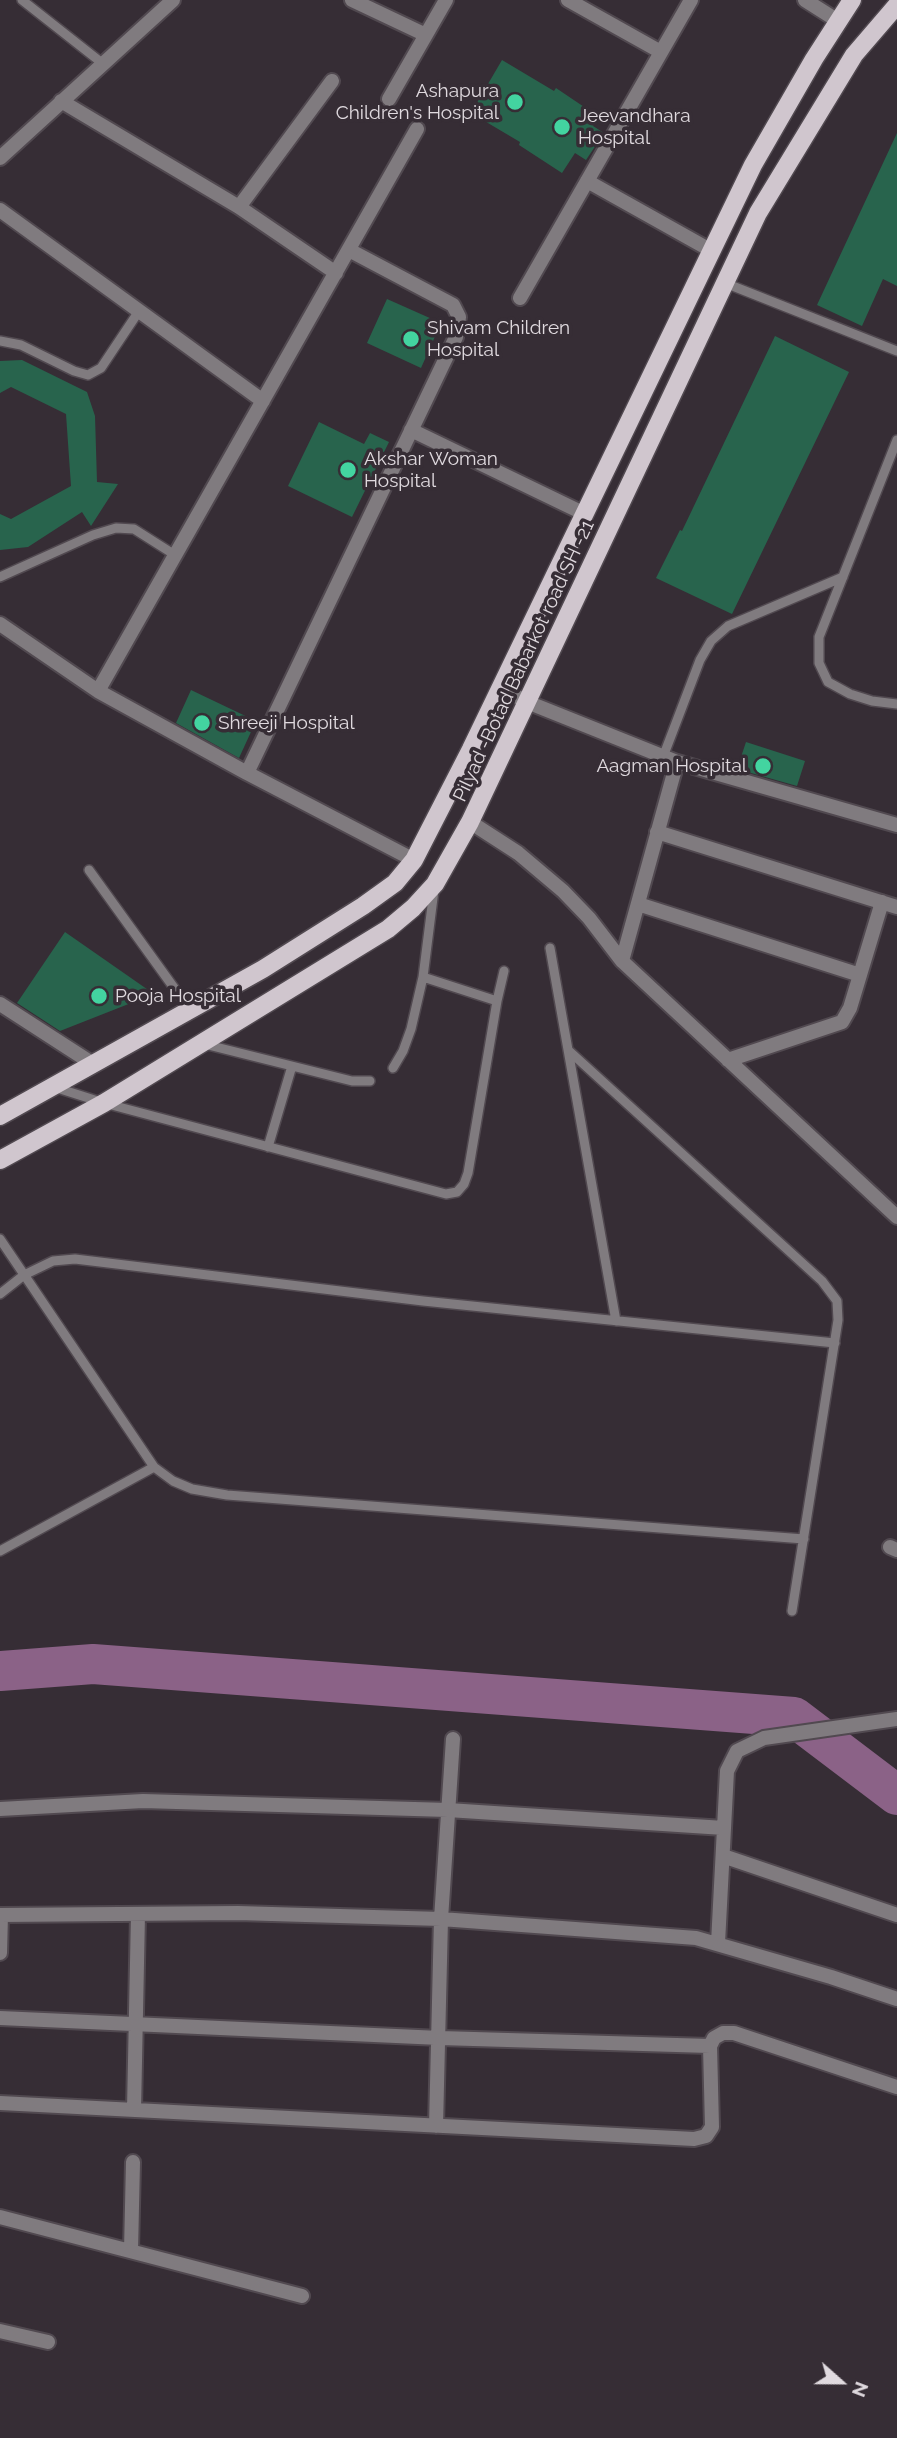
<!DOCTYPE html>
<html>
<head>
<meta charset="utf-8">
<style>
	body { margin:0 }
	#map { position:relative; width:897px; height:2438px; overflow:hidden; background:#362d35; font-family:Raleway,sans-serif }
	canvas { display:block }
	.north { position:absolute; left:806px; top:2347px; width:70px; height:70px; -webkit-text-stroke:5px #362d35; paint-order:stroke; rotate:111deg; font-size:19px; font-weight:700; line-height:28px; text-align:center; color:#e0dadf }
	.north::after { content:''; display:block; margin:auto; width:24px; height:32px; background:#e0dadf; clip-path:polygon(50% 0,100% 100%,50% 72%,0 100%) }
</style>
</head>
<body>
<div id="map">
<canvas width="897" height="2438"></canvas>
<div class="north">N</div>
</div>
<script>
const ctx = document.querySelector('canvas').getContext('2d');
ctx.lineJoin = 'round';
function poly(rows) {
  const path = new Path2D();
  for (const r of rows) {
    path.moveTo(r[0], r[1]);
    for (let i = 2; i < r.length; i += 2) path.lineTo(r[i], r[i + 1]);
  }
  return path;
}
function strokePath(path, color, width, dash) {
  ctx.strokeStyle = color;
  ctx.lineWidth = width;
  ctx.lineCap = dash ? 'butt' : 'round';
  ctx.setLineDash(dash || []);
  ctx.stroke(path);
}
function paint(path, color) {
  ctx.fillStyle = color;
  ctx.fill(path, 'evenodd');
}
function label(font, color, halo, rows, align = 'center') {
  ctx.font = font + ' Raleway,sans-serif';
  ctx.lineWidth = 7;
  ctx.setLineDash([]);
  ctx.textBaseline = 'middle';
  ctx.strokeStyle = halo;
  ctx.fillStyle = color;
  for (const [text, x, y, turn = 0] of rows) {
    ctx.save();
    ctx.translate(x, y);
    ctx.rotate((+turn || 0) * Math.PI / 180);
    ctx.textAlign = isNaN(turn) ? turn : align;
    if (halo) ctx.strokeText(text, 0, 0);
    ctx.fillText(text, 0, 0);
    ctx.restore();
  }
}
strokePath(poly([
	[0,1671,93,1664,794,1717,897,1795]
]), '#8b6287', 40);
paint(poly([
	[502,60,554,91,556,88,599,117,593,126,604,133,586,160,575,153,562,173,519,145,520,142,471,113],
	[897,133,897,286,883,279,862,326,817,305],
	[387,299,441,323,421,368,367,343],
	[775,336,849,372,732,614,656,578,680,530,682,531],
	[22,360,87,392,95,416,97,482,118,484,91,526,82,512,28,547,0,550,0,514,11,519,71,486,66,414,11,387,0,393,0,361],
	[319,422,364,444,370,433,389,442,352,517,288,486],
	[191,690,256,721,239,758,176,723],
	[746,742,805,761,797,786,737,769],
	[65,932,154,994,60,1031,17,1003]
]), '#28644d');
const service = poly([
	[22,0,102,63],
	[725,283,897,351],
	[0,341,21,345,74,371,88,375,101,368,139,311],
	[897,440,819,637,819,663,828,682,850,694,872,701,897,704],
	[0,577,93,535,116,528,134,529,175,555],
	[663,757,700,660,711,641,728,626,843,577],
	[89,870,190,1010],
	[550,948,616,1321],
	[423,977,497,1001],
	[204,1044,352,1081,370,1081],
	[568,1050,822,1281,837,1301,838,1320,792,1611],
	[393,1068,403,1051,411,1029,423,977,434,890],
	[54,1087,104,1103,446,1194,457,1192,464,1184,468,1173,497,1001,504,971],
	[268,1147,292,1066],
	[0,1239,154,1467,173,1481,192,1489,227,1495,804,1539],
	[0,1294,24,1275,53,1261,75,1259,423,1301,835,1343],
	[0,1551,154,1467]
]);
const minor = poly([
	[352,0,426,35],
	[568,0,661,52],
	[805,0,838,21],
	[389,99,446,0],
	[61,101,239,207,336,273],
	[0,158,173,0],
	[587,181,712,251],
	[239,207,332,81],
	[0,210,263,401],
	[520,298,691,0],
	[411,430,585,514],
	[0,624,98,691,247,773,414,860],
	[500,688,527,702,677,762,897,825],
	[98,691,417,129],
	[247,773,456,337,459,317,453,305,349,250],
	[470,822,518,853,563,891,589,918,622,961,897,1217],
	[657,832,897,907],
	[638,904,860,975],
	[622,961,677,762],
	[0,1004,93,1064],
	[728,1060,842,1022,850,1008,882,902],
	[890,1547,897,1550],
	[0,1809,143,1801,448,1810,724,1828],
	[723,1856,897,1915],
	[0,1915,238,1913,441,1919,696,1938,831,1977,897,1999],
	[718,1943,727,1771,737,1751,764,1738,897,1719],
	[0,1953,1,1915],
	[0,2018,440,2038,710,2046],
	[0,2103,694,2139,706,2136,712,2127,710,2046,714,2038,723,2033,734,2033,897,2087],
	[134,2110,138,1914],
	[436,2126,441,1919,453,1739],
	[0,2217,302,2296],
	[131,2251,133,2162],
	[0,2331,48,2342]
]);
const primary = poly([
	[0,1116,263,969,363,906,395,883,414,860,471,749,753,165,814,59,852,0],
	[0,1160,104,1103,388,929,413,908,435,884,470,822,758,213,854,55,897,5]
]);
strokePath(service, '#514950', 12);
strokePath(minor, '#514950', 18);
strokePath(primary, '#514950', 21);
strokePath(service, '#807b7f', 9);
strokePath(minor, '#807b7f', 14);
strokePath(primary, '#d0c6ce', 18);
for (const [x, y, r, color] of [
	[515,102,9,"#43d4a0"],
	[562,127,9,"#43d4a0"],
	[411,339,9,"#43d4a0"],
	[348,470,9,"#43d4a0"],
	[202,723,9,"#43d4a0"],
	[763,766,9,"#43d4a0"],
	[99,996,9,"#43d4a0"]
]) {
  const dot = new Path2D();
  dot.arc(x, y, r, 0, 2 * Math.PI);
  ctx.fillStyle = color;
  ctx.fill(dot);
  strokePath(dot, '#362d35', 2.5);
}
label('19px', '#e0dadf', '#362d35', [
	["Ashapura",499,91,"right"],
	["Children's Hospital",499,113,"right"],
	["Jeevandhara",578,116],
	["Hospital",578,138],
	["Shivam Children",427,328],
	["Hospital",427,350],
	["Akshar Woman",364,459],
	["Hospital",364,481],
	["Shreeji Hospital",218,723],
	["Aagman Hospital",747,766,"right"],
	["Pooja Hospital",115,996]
], 'left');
label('19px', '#e0dadf', '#362d35', [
	["Pilyad -Botad Babarkot road SH -21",524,661,-65]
]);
</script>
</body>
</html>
